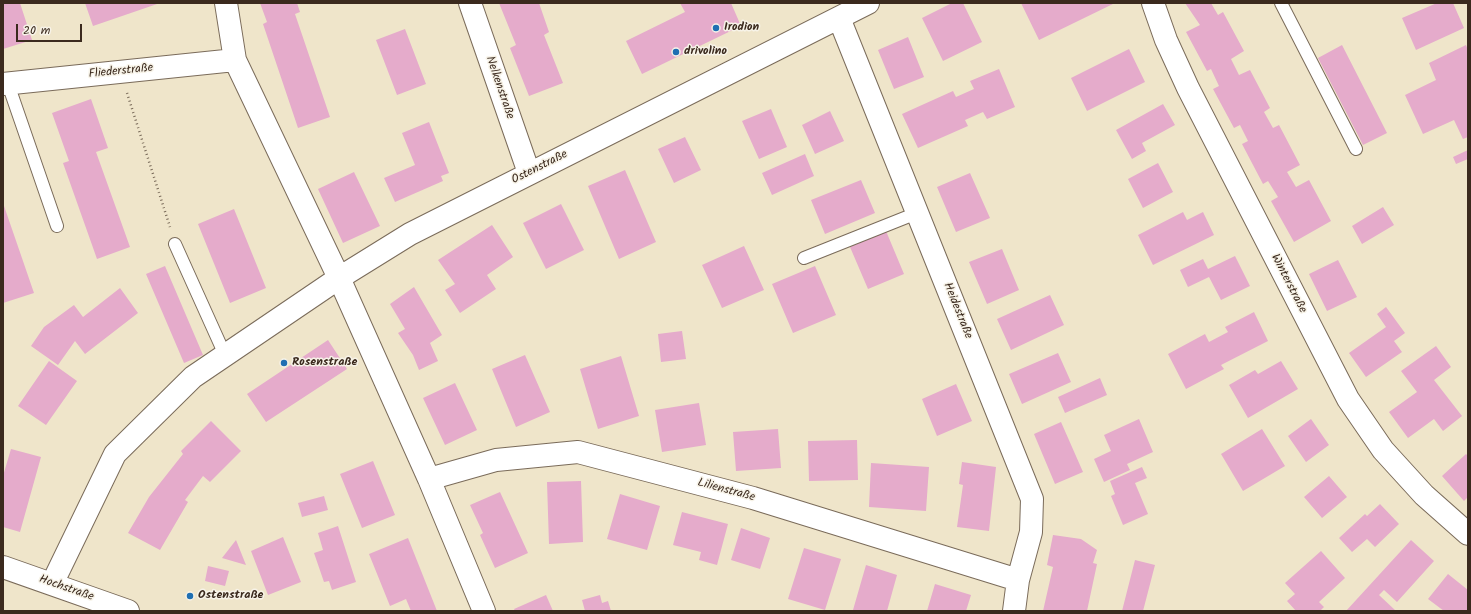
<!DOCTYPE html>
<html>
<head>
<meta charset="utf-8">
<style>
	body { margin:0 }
	#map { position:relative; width:1471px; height:614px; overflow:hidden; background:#efe5ca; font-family:Kalam,sans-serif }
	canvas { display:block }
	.frame { position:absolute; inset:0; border:4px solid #3b2a1e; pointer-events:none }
	.scale { position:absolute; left:16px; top:24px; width:66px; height:18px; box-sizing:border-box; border:2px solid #3b2a1e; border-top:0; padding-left:5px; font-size:12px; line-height:14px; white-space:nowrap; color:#3b2a1e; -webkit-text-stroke:3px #f7f3e8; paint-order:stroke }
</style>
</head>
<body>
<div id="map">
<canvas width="1471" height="614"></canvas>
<div class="frame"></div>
<div class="scale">20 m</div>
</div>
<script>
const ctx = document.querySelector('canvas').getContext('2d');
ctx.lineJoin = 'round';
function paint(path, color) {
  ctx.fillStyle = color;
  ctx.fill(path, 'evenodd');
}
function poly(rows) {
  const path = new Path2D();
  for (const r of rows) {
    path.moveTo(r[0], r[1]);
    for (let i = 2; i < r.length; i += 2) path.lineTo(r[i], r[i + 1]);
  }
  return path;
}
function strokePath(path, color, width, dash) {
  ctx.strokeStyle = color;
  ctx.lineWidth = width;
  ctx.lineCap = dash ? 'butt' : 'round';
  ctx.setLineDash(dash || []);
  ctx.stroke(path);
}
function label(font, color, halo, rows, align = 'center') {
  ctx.font = font + ' Kalam,sans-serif';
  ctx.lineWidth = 3;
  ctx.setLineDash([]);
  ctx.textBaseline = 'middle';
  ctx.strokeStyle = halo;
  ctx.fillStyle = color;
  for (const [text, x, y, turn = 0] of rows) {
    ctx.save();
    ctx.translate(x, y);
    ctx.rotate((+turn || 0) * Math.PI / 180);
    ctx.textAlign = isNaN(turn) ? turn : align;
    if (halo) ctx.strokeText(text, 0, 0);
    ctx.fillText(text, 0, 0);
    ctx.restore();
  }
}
paint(poly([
	[3,3,20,3,32,40,3,49],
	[85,3,160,3,93,26],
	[260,3,297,3,300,12,295,14,330,117,298,128,263,24,267,22],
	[499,3,539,3,549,32,544,35,563,83,529,96,510,48,516,45],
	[680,3,731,3,741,26,642,74,626,41,685,12],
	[952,3,963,3,982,42,943,61,922,18],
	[1021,3,1115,3,1039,40],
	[1185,3,1211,3,1218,15,1223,12,1244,51,1231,59,1239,75,1250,70,1270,108,1264,112,1273,128,1279,125,1300,165,1287,172,1296,187,1309,180,1331,221,1294,242,1271,201,1278,197,1268,181,1263,184,1242,144,1248,141,1240,125,1234,128,1213,89,1219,86,1211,69,1207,71,1186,32,1200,25],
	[1437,3,1453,3,1464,28,1416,50,1402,18],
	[405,29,426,84,397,95,376,40],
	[908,37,924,77,894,89,878,50],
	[1342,45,1387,133,1363,145,1318,58],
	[1466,45,1468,50,1468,137,1463,139,1454,120,1423,134,1405,95,1436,80,1429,63],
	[1129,49,1145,82,1087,111,1071,78],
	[999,69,1015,107,987,119,983,112,965,120,968,126,918,148,902,114,953,91,956,97,974,89,970,81],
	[91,99,108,148,96,152,130,247,97,259,63,163,69,161,52,113],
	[1163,104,1175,125,1142,143,1146,151,1132,159,1116,130],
	[771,109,787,147,759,159,742,121],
	[830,111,844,141,815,154,802,125],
	[429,122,449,173,441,176,443,181,395,202,384,178,415,165,402,133],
	[685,137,701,170,674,183,658,149],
	[1468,150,1468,159,1456,164,1453,157],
	[805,154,814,176,772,195,762,173],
	[1158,163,1173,192,1143,208,1128,179],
	[625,170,656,242,619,259,588,186],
	[354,172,380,226,343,243,318,189],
	[970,173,990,218,956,232,937,187],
	[861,180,875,213,825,234,811,200],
	[3,203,34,293,3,303],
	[561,204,584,250,546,269,523,223],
	[1383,207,1394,225,1362,244,1352,226],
	[234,209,266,288,230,303,198,224],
	[1183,212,1187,220,1203,212,1214,235,1153,265,1138,235],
	[492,225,513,257,487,275,496,289,460,313,445,290,455,284,438,260],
	[886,231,904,274,868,289,850,247],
	[744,246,764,290,722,308,702,265],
	[1002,249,1019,290,987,304,969,262],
	[1235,256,1250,286,1221,300,1209,277,1188,287,1180,270,1203,259,1208,269],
	[1338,260,1357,297,1327,311,1309,274],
	[165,266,203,355,184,363,146,274],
	[815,266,836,315,793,333,772,284],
	[414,287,442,335,430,343,438,361,419,370,413,355,398,333,405,329,390,304],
	[120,288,138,313,85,354,75,341,58,365,31,346,44,327,74,305,83,317],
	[1050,295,1064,325,1011,350,997,319],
	[1386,307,1405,333,1394,341,1402,352,1366,377,1349,353,1386,327,1377,314],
	[1254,312,1268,341,1221,365,1224,369,1186,389,1168,354,1205,334,1209,342,1228,332,1225,327],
	[682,331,686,359,661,362,658,334],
	[328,340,347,369,266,422,247,394],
	[1436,346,1451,367,1434,380,1462,416,1443,431,1434,419,1408,438,1389,412,1417,392,1401,371],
	[1058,353,1071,382,1022,404,1009,374],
	[525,355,550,412,516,427,492,369],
	[621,356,639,416,598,429,580,369],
	[49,361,77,381,46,425,18,406],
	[1281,361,1298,389,1248,418,1229,385,1255,370,1258,374],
	[1100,378,1107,395,1065,413,1058,397],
	[455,383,477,430,445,445,423,398],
	[956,384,972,421,937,436,922,399],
	[699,403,706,445,662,452,655,410],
	[1139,419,1153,452,1127,464,1130,470,1104,482,1094,459,1111,451,1104,435],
	[1311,419,1329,445,1306,462,1288,436],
	[211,421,241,451,210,482,203,476,185,500,188,502,160,550,128,533,149,497,183,454,181,451],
	[1061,422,1083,472,1055,484,1034,434],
	[778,429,781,468,736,471,733,432],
	[1262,429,1285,466,1243,491,1221,454],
	[857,440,858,480,809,481,808,441],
	[11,449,41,457,20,532,3,527,3,476],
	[1466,454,1468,456,1468,497,1464,501,1442,476],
	[373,461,395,515,362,528,340,474],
	[962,462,996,467,989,531,957,527,963,485,959,484],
	[871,463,929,467,926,511,869,507],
	[1142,467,1147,478,1135,483,1148,514,1123,525,1111,496,1115,494,1110,481],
	[1329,476,1347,497,1322,518,1304,497],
	[581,481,583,542,549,544,547,482],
	[500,492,528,553,495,568,480,535,483,533,470,505],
	[620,494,660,506,647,550,607,539],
	[324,496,328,510,302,517,298,503],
	[1380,504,1399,524,1375,547,1367,539,1352,552,1339,538,1365,514,1367,516],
	[682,512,728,524,717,565,699,560,701,552,673,545],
	[338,526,356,582,332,590,329,581,324,582,314,553,323,550,318,533],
	[741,528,770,538,760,569,731,560],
	[1053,535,1081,539,1097,550,1093,563,1097,564,1087,611,1043,611,1053,567,1047,565],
	[283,537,301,582,268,595,251,551],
	[408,538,437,611,411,611,406,599,390,606,369,554],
	[236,540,246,565,222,558],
	[1411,540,1434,561,1397,602,1384,590,1379,595,1396,611,1346,611],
	[804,548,841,559,825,610,788,599],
	[1321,551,1345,578,1319,602,1324,607,1320,611,1296,611,1287,601,1295,594,1285,583],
	[1135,560,1155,565,1143,611,1122,611],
	[866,565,897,575,887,611,853,610],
	[208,566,229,571,225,586,205,581],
	[1448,574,1468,590,1468,611,1444,611,1428,599],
	[935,584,971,595,966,611,927,611],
	[546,595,553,611,515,611,514,609],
	[600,595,602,603,608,601,611,611,585,611,582,600]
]), '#e5abcb');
const lane = poly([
	[1281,3,1356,149],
	[8,84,57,226],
	[175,244,225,355],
	[804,258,917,213]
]);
const street = poly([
	[226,3,235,60,339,278,429,479,484,611],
	[470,3,529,173],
	[1153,3,1166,40,1188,88,1348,399,1383,450,1424,495,1468,534],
	[839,18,1032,499,1031,532,1018,580,1014,611],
	[3,84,235,60],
	[429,479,496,460,578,452,753,498,1018,580],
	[3,567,128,611],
	[52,584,115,454,193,377,339,278,410,234,868,3]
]);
strokePath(lane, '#7a6b5a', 14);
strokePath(street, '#7a6b5a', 24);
strokePath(poly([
	[127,93,170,227]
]), '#7a6b5a', 2.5, [1, 3]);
strokePath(lane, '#fff', 12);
strokePath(street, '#fff', 22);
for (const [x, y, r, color] of [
	[716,28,4,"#1f6fb2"],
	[676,52,4,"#1f6fb2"],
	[284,363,4,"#1f6fb2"],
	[190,596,4,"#1f6fb2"]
]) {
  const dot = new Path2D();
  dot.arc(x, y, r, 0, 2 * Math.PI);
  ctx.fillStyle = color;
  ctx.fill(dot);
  strokePath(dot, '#f7f3e8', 1.5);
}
label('bold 12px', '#3b2a1e', '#f7f3e8', [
	["Irodion",724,28],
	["drivolino",684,52],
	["Rosenstraße",292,363],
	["Ostenstraße",198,596]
], 'left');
label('12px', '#3b2a1e', '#f7f3e8', [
	["Fliederstraße",121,72,-6],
	["Nelkenstraße",499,88,71],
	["Ostenstraße",540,168,-27],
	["Winterstraße",1288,284,63],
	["Heidestraße",957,311,68],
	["Lilienstraße",726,491,15],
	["Hochstraße",66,589,19]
]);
</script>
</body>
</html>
